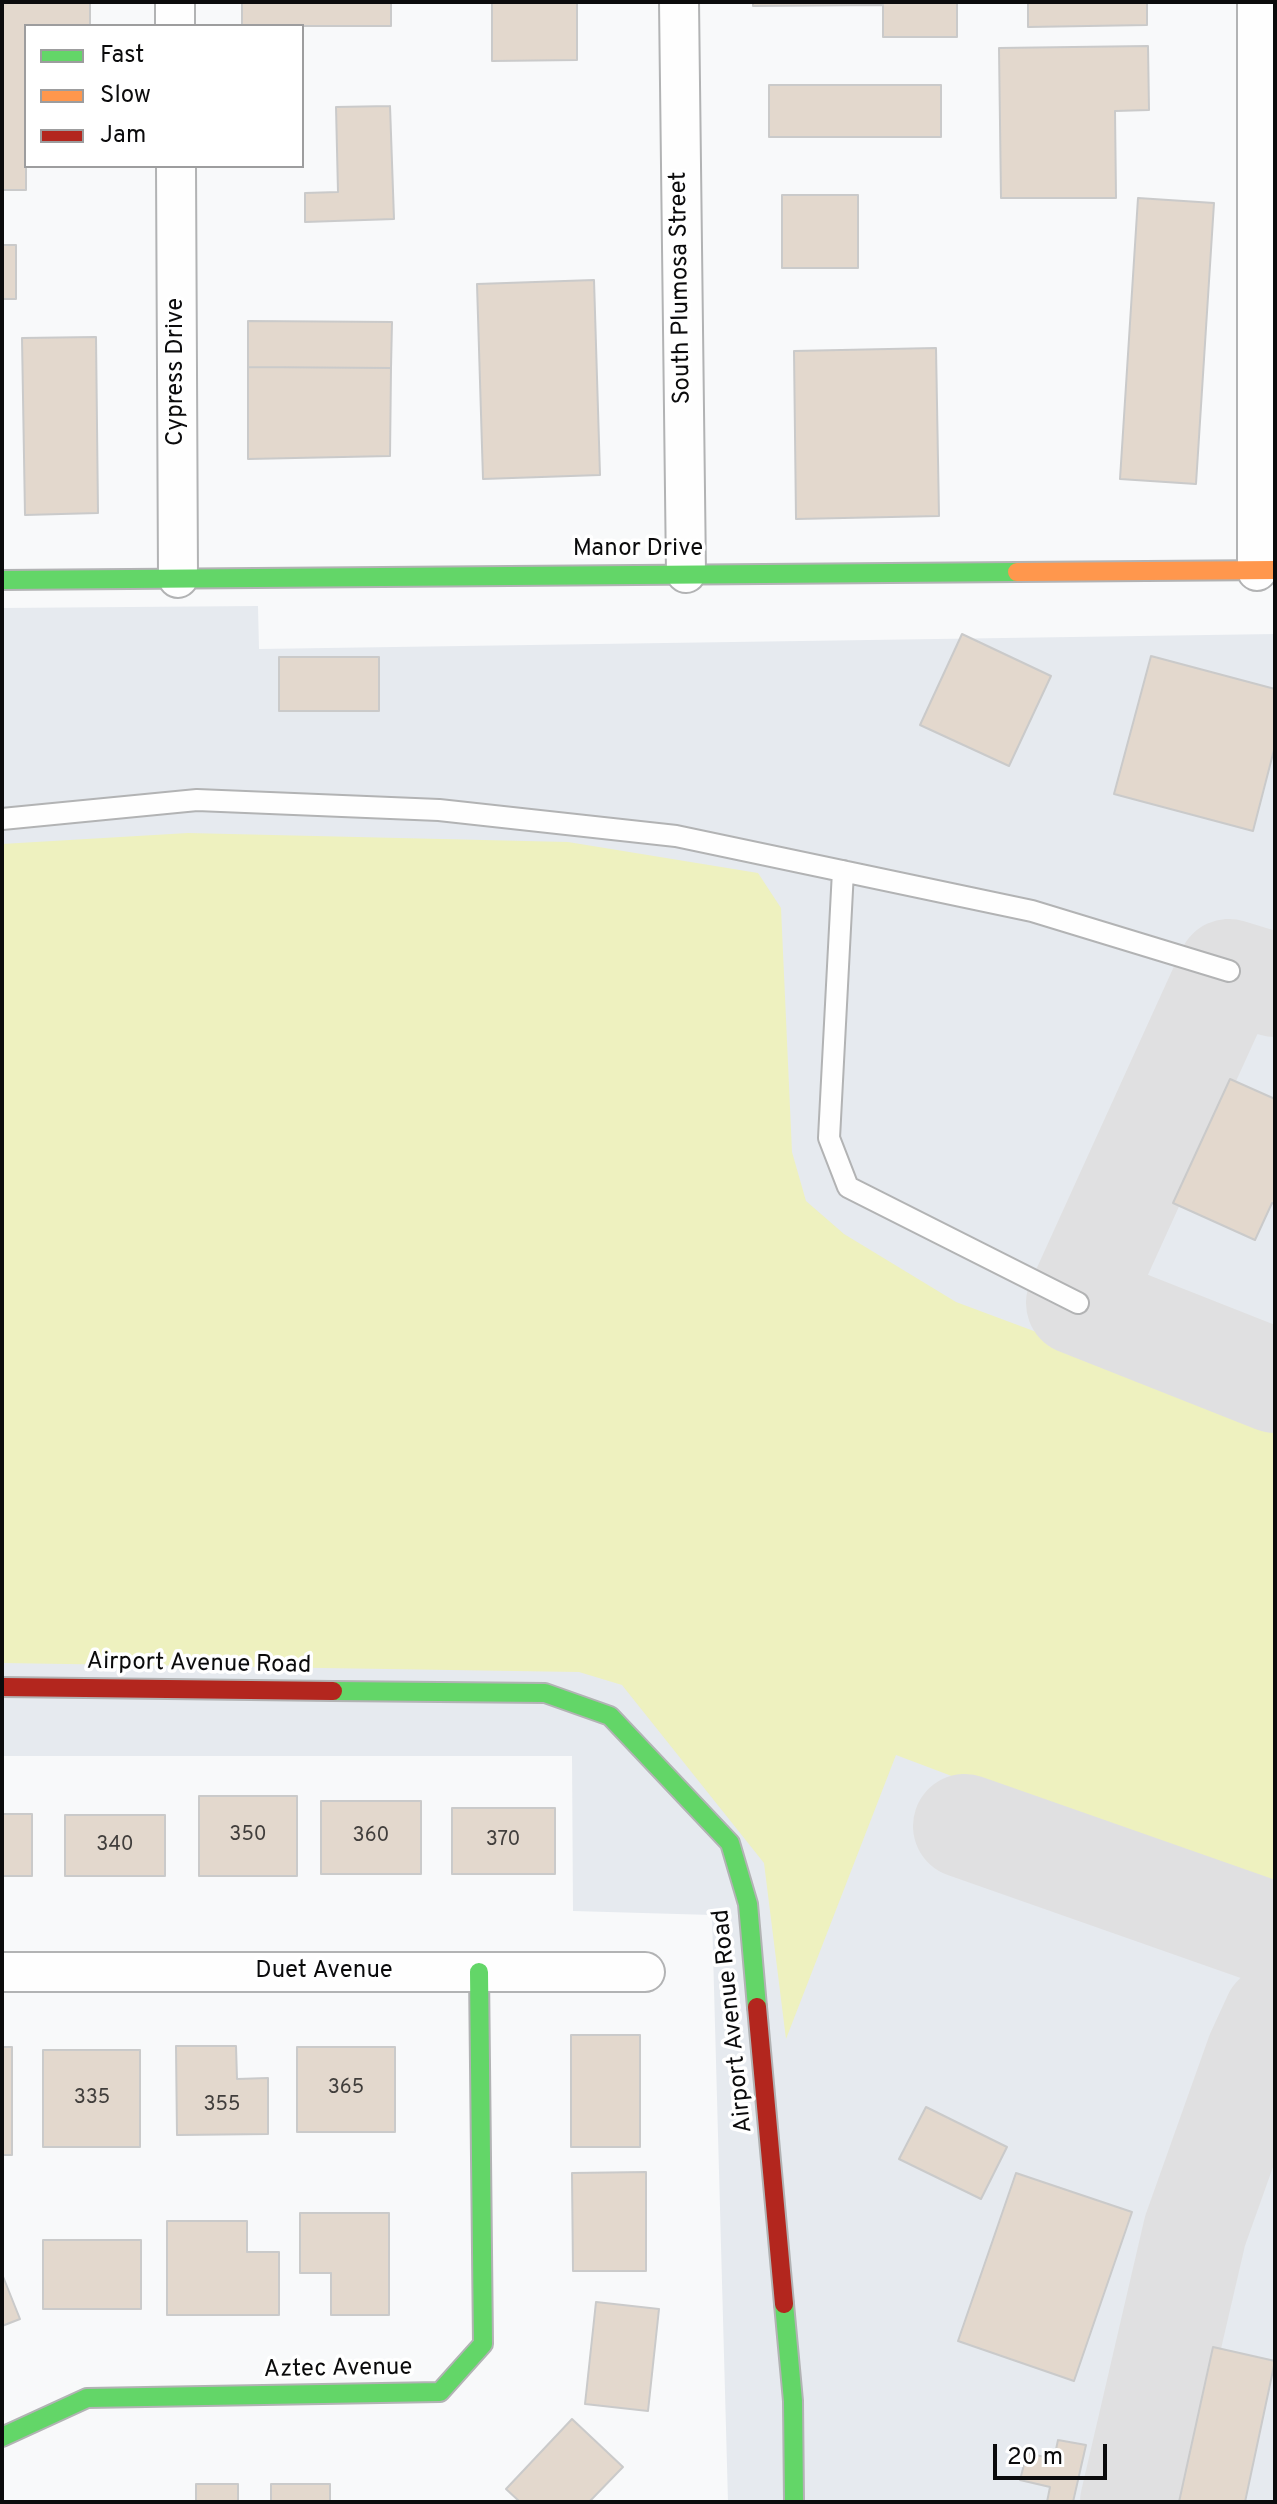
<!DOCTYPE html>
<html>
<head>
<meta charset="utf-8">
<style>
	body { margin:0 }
	#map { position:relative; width:1277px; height:2504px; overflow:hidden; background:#f8f9fa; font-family:Overpass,sans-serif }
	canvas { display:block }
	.frame { position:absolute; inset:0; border:4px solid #0b0b0c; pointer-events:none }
	.legend { position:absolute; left:24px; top:24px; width:280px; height:144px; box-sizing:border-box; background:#fff; border:2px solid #9d9d9e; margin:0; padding:10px 14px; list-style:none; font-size:24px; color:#0b0b0c }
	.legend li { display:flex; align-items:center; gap:16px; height:40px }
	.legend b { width:40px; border:2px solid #9d9d9e }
	.scale { position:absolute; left:993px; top:2444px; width:114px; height:36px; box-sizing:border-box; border:4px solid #0b0b0c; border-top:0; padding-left:10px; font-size:24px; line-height:28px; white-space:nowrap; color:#0b0b0c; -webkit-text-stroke:6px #fff; paint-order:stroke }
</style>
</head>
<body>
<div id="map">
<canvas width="1277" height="2504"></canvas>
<div class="frame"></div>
<ul class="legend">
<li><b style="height:10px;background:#63d668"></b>Fast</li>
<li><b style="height:10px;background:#ff974d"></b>Slow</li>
<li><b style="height:10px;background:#b3261e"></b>Jam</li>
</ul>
<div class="scale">20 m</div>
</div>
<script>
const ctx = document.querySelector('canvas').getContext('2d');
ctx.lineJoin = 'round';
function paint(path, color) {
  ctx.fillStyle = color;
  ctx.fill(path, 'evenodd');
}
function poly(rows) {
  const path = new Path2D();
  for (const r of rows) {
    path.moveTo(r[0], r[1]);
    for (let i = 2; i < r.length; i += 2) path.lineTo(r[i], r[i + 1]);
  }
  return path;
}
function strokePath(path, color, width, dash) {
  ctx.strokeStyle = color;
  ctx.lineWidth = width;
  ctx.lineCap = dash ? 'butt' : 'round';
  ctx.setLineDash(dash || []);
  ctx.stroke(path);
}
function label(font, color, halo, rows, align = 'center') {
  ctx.font = font + ' Overpass,sans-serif';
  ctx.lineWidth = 7;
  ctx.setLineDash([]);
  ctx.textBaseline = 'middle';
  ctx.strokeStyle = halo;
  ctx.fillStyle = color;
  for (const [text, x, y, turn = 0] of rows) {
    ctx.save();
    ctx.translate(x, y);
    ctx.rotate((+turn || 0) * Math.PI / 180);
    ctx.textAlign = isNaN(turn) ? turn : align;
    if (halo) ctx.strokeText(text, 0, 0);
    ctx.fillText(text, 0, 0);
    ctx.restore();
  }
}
paint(poly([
	[258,606,259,649,1275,634,1275,2502,728,2502,712,1915,573,1911,572,1756,2,1756,2,608]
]), '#e6eaef');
paint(poly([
	[188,833,568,842,758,873,781,908,792,1152,806,1201,844,1234,956,1302,1275,1421,1275,1898,896,1755,786,2039,764,1863,622,1685,579,1672,2,1663,2,844]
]), '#eef1bf');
strokePath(poly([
	[1275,985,1229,971,1078,1303,1275,1381],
	[965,1826,1275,1935],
	[1132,2502,1195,2231,1258,2054,1275,2017]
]), '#e0e0e1', 104);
const building = poly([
	[2,2,90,2,90,26,26,26,26,190,2,190,2,2],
	[242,2,391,2,391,26,242,26,242,2],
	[492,2,577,2,577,60,492,61,492,2],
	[753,2,957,2,957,37,883,37,883,5,753,6,753,2],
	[1028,2,1147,2,1147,25,1028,27,1028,2],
	[1148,46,1149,110,1115,111,1116,198,1001,198,999,48,1148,46],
	[769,85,941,85,941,137,769,137,769,85],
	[390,106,394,219,305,222,305,193,338,192,336,107,390,106],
	[782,195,858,195,858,268,782,268,782,195],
	[1138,198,1214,203,1196,484,1120,479,1138,198],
	[2,245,16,245,16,299,2,299,2,245],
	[594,280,600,475,483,479,477,284,594,280],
	[248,321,392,322,391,368,248,367,248,321],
	[96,337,98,513,25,515,22,338,96,337],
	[936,348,939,516,796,519,794,351,936,348],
	[248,367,391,368,390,456,248,459,248,367],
	[962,634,1051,676,1009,766,920,725,962,634],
	[1151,656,1275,689,1275,746,1253,831,1114,794,1151,656],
	[279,657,379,657,379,711,279,711,279,657],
	[1230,1079,1275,1099,1275,1204,1272,1203,1255,1240,1173,1203,1230,1079],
	[199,1796,297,1796,297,1876,199,1876,199,1796],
	[321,1801,421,1801,421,1874,321,1874,321,1801],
	[452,1808,555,1808,555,1874,452,1874,452,1808],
	[2,1814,32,1814,32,1876,2,1876,2,1814],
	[65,1815,165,1815,165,1876,65,1876,65,1815],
	[571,2035,640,2035,640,2147,571,2147,571,2035],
	[176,2046,236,2046,237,2079,268,2078,268,2134,177,2135,176,2046],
	[2,2047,12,2047,12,2155,2,2155,2,2047],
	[297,2047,395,2047,395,2132,297,2132,297,2047],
	[43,2050,140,2050,140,2147,43,2147,43,2050],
	[926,2107,1007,2147,981,2199,899,2159,926,2107],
	[646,2172,646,2271,573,2271,572,2173,646,2172],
	[1016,2173,1132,2212,1074,2381,958,2341,1016,2173],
	[300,2213,389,2213,389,2315,331,2315,331,2273,300,2273,300,2213],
	[167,2221,247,2221,247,2252,279,2252,279,2315,167,2315,167,2221],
	[43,2240,141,2240,141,2309,43,2309,43,2240],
	[2,2274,20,2319,2,2326,2,2274],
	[596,2302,659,2309,648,2411,585,2404,596,2302],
	[1213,2347,1275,2361,1245,2502,1179,2502,1213,2347],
	[572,2419,623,2467,589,2502,520,2502,506,2489,572,2419],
	[1058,2440,1086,2445,1073,2502,1047,2502,1050,2487,1020,2480,1027,2453,1054,2459,1058,2440],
	[196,2484,238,2484,238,2502,196,2502,196,2484],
	[271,2484,330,2484,330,2502,271,2502,271,2484]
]);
paint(building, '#e3d8cd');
strokePath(building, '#cacaca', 2);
const lane = poly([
	[2,819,197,800,439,810,676,836,1032,911,1229,971],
	[843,871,829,1138,848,1187,1078,1303]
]);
const street = poly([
	[175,2,175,26],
	[679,2,686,573],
	[1257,2,1257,571],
	[176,166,178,578],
	[2,1972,645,1972]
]);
const fast = poly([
	[2,580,1017,572],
	[333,1691,545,1693,610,1716,730,1843,748,1904,757,2007],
	[784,2304,793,2401,794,2502],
	[2,2437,87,2398,440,2392,483,2344,479,1972]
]);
const slow = poly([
	[1017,572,1275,570]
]);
const jam = poly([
	[2,1687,333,1691],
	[757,2007,784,2304]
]);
strokePath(lane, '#b2b3b4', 24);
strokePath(street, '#b2b3b4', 42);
strokePath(fast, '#b2b3b4', 22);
strokePath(slow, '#b2b3b4', 22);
strokePath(jam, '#b2b3b4', 22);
strokePath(lane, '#fefefe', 20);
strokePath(street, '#fefefe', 38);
strokePath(fast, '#63d668', 18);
strokePath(slow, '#ff974d', 18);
strokePath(jam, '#b3261e', 18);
label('20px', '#413e3c', null, [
	["350",248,1836],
	["360",371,1837],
	["370",503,1841],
	["340",115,1846],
	["365",346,2089],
	["335",92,2099],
	["355",222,2106]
]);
label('24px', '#0b0b0c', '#fff', [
	["South Plumosa Street",682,288,-91],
	["Cypress Drive",177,372,-90],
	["Manor Drive",638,550],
	["Airport Avenue Road",199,1665,1],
	["Duet Avenue",324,1972],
	["Airport Avenue Road",734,2021,-96],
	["Aztec Avenue",338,2370,-1]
]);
</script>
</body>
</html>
